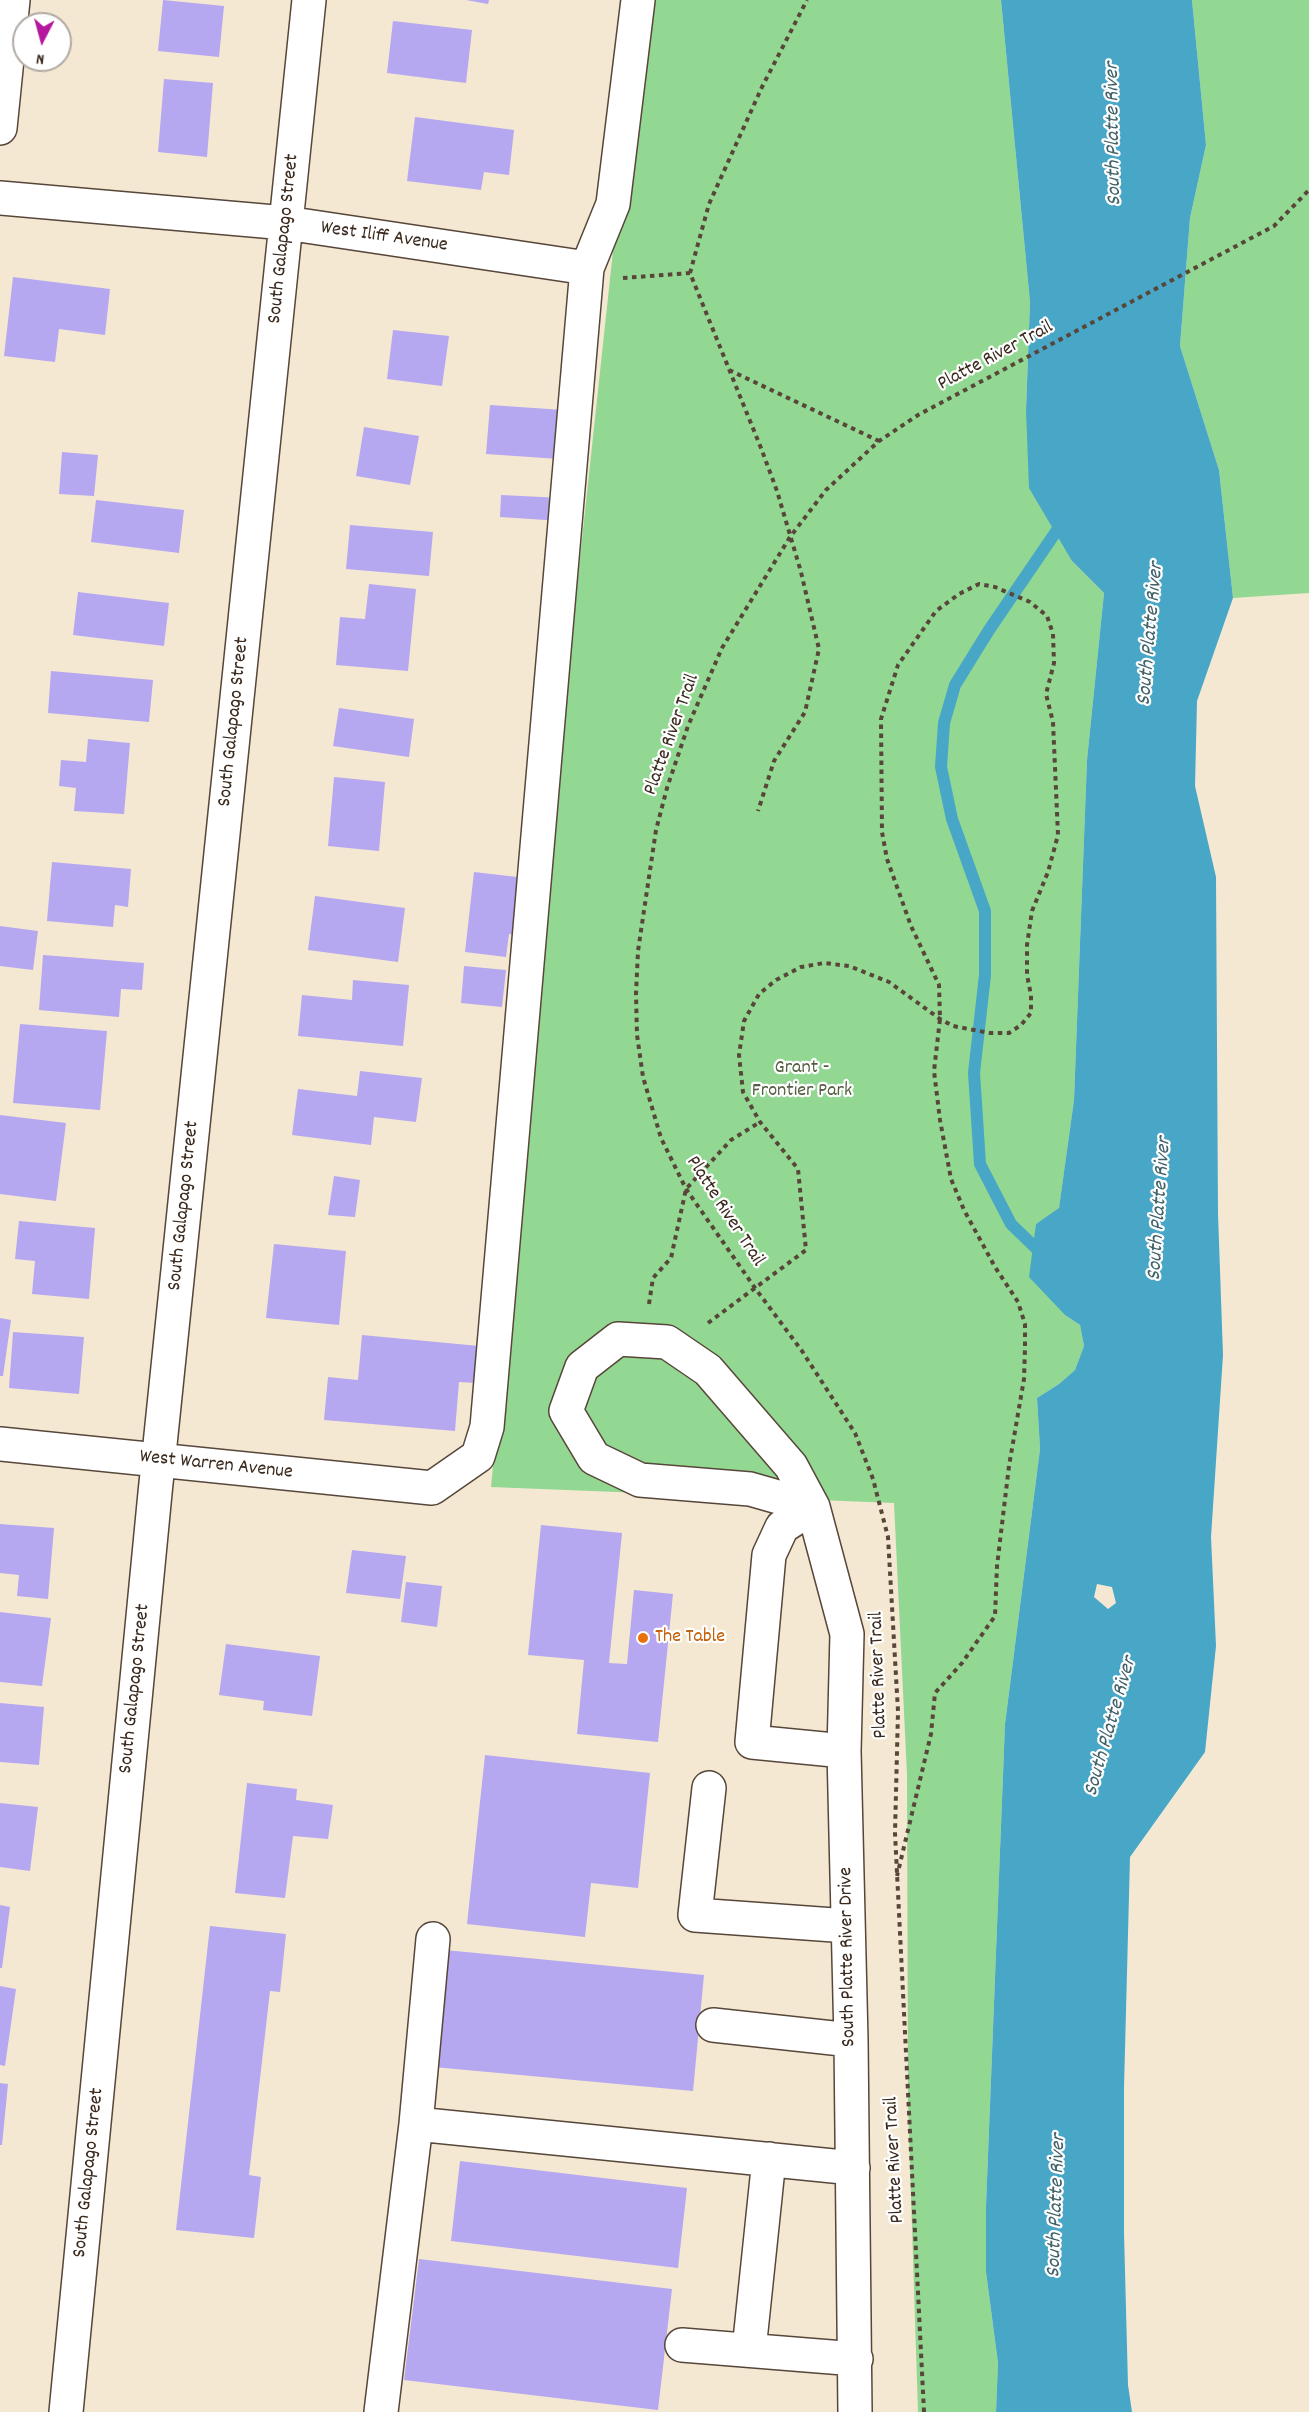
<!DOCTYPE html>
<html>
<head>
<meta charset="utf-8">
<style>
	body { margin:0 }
	#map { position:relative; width:1309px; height:2412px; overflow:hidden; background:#f4e8d2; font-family:Dekko,sans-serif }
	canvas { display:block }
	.north { position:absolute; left:12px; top:12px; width:60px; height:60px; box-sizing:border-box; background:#fff; border:2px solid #b1aaa5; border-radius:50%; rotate:186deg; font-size:16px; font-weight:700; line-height:24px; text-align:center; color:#3b2a1e }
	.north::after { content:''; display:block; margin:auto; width:21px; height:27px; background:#b5179e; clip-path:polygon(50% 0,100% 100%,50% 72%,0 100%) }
</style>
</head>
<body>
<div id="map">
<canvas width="1309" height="2412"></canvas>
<div class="north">N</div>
</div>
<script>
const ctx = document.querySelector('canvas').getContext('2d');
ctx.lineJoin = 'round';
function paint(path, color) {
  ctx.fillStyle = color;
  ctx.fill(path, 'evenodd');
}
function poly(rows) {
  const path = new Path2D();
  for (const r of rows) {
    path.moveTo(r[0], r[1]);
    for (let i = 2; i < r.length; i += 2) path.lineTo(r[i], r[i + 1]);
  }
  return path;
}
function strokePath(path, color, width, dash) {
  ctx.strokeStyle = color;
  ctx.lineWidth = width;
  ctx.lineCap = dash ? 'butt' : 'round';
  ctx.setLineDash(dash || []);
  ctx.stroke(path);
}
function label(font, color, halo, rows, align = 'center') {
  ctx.font = font + ' Dekko,sans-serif';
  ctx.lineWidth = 4.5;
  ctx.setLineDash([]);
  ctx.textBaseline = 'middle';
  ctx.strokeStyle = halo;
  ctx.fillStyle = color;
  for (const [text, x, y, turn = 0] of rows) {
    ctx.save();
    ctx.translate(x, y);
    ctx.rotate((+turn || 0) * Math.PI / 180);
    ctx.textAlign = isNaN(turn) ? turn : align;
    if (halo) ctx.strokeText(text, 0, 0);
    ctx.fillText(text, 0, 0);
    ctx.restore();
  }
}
paint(poly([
	[640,0,1001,0,1030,302,1026,410,1072,561,1104,593,1087,760,1074,1100,1059,1209,1036,1224,1065,1315,1080,1325,1084,1346,1075,1370,1059,1384,1037,1398,1040,1449,1005,1724,986,2206,986,2272,998,2363,996,2412,918,2412,908,2104,907,1775,894,1503,491,1487,579,567],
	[1192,0,1309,0,1309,593,1233,598,1219,470,1180,346,1190,218,1206,145]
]), '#92d892');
paint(poly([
	[1001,0,1192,0,1206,145,1190,218,1180,346,1219,470,1233,598,1197,701,1195,786,1216,877,1218,1214,1223,1355,1211,1537,1216,1646,1205,1752,1130,1857,1124,2088,1124,2233,1128,2385,1132,2412,996,2412,998,2363,986,2272,986,2206,1005,1724,1040,1449,1037,1398,1059,1384,1075,1370,1084,1346,1080,1325,1065,1315,1029,1277,1036,1224,1059,1208,1074,1100,1087,760,1104,593,1072,561,1029,488,1026,410,1030,302],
	[1097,1584,1112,1587,1116,1603,1108,1609,1094,1597]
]), '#48a6c7');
strokePath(poly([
	[1045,1257,1011,1224,980,1164,974,1073,985,975,985,911,952,819,941,767,944,723,955,685,989,630,1064,520]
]), '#48a6c7', 12);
paint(poly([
	[163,0,224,6,219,57,158,51],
	[466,0,489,0,488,4],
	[393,21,472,30,466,83,387,73],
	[164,79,213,83,207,157,158,152],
	[415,117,514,130,509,175,484,172,481,190,407,181],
	[13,277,110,289,105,335,59,329,55,362,4,356],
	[393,330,449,336,442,386,387,379],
	[490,405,563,410,559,459,486,454],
	[364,427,419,436,410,485,356,476],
	[62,452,98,455,94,496,59,494],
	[501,495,562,498,561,521,500,517],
	[96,500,184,510,179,553,91,542],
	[350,525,433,532,429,576,346,569],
	[369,584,416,589,408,671,336,665,340,617,365,619],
	[78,592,169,603,164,646,73,635],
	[51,671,153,680,149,722,48,713],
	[339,708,414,719,409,757,333,746],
	[88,739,130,743,124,814,74,811,76,788,59,786,61,760,86,762],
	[334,777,385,782,379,851,328,846],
	[52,862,131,869,128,907,115,905,113,927,47,921],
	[474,872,526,878,520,935,509,934,506,957,465,952],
	[315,896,405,908,398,962,308,950],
	[0,926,38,931,33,970,0,966],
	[43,955,144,963,142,990,121,989,119,1017,39,1010],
	[464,966,506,970,502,1007,461,1003],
	[353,980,409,985,403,1046,298,1036,302,995,352,1000],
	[20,1024,107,1031,100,1110,13,1103],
	[360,1071,422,1078,416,1122,374,1117,371,1145,292,1135,298,1089,357,1096],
	[0,1115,66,1123,56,1201,0,1194],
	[334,1176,360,1180,355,1217,328,1215],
	[19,1221,95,1228,89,1299,32,1294,35,1261,15,1259],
	[274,1244,346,1251,339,1325,266,1318],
	[0,1318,11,1320,3,1376,0,1376],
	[13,1332,84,1337,79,1394,9,1388],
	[362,1335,479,1346,476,1383,459,1382,455,1431,324,1420,328,1377,358,1380],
	[0,1524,54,1528,48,1599,17,1596,19,1575,0,1573],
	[541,1525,622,1533,609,1663,627,1664,634,1590,673,1594,658,1742,577,1734,584,1660,528,1655],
	[352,1550,406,1556,400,1599,346,1593],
	[406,1582,442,1586,437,1627,401,1622],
	[0,1612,51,1618,42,1686,0,1682],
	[226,1644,320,1656,312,1716,263,1710,264,1701,219,1695],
	[0,1703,44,1707,39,1765,0,1762],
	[485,1755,650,1773,638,1888,591,1883,585,1937,467,1924],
	[247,1783,297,1789,296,1800,333,1805,328,1839,293,1836,285,1898,235,1893],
	[0,1803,38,1807,30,1871,0,1867],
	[0,1905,10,1907,2,1968,0,1968],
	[210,1926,286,1934,280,1992,270,1991,249,2175,261,2177,254,2238,176,2230],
	[445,1950,704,1975,693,2091,434,2067],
	[0,1986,16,1989,5,2066,0,2065],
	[0,2083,8,2084,2,2145,0,2145],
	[460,2161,687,2188,678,2268,451,2241],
	[419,2259,672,2289,658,2410,404,2380]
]), '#b6a7f1');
const minor = poly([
	[0,128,13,0],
	[0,198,286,223,587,268],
	[0,1444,432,1488,478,1456,487,1427,587,268,613,204,638,0],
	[813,1507,750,1489,640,1480,594,1458,566,1411,582,1367,618,1339,667,1342,708,1370,791,1466,813,1507,847,1634,844,1751,851,2040,855,2412],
	[813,1507,782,1527,769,1555,752,1742,844,1751],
	[709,1788,695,1915,848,1926],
	[713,2025,851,2040],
	[416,2124,853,2168],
	[682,2345,856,2359],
	[749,2350,769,2159],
	[66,2412,155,1493,309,0],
	[381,2412,416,2124,433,1939]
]);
strokePath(minor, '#574639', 36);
strokePath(poly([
	[690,273,709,204,762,87,807,0],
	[623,278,690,273,761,448,777,491,801,572,819,649,805,712,774,761,758,811],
	[729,370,879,441],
	[649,1304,653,1278,671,1258,686,1189,731,1140,760,1122],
	[708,1323,806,1250,798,1169,760,1122,743,1092,739,1055,744,1021,759,994,776,980,801,967,824,963,849,966,889,982,940,1019,953,1026,990,1033,1009,1033,1021,1025,1031,1013,1031,995,1027,975,1027,945,1032,911,1048,872,1058,835,1053,722,1046,694,1054,663,1053,634,1047,616,1030,602,995,587,979,584,959,594,936,611,898,665,881,719,882,832,887,859,911,926,939,985,940,1019,934,1071,940,1120,951,1179,964,1210,995,1267,1018,1302,1025,1324,1025,1348,1024,1379,1009,1466,997,1566,995,1616,962,1663,935,1693,931,1734,897,1876],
	[924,2412,895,1833,898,1711,888,1537,873,1479,855,1433,802,1351,755,1288,686,1189,661,1138,643,1077,637,1035,636,994,638,951,656,830,667,788,688,726,722,648,790,537,826,490,879,441,918,415,1274,226,1309,190]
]), '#574639', 4, [4.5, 4.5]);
strokePath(minor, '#fff', 33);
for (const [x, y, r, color] of [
	[643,1638,6,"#e8710a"]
]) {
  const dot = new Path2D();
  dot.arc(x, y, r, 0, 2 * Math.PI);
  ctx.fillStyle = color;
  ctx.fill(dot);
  strokePath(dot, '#fff', 2);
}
label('20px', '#3b2a1e', '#fff', [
	["West Iliff Avenue",384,238,8],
	["South Galapago Street",285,239,-84],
	["Platte River Trail",996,357,-28],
	["South Galapago Street",235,722,-84],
	["Platte River Trail",673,735,-70],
	["South Galapago Street",185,1206,-84],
	["Platte River Trail",724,1212,57],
	["West Warren Avenue",216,1466,6],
	["Platte River Trail",880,1675,-92],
	["South Galapago Street",136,1689,-84],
	["South Platte River Drive",849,1957,-91],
	["Platte River Trail",896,2160,-93],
	["South Galapago Street",90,2173,-84]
]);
label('20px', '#555e41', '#fff', [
	["Grant -",802,1069],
	["Frontier Park",802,1092]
]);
label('20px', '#c56008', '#fff', [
	["The Table",655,1638]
], 'left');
label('italic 21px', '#41626a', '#fff', [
	["South Platte River",1115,134,-91],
	["South Platte River",1152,634,-85],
	["South Platte River",1161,1209,-86],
	["South Platte River",1112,1727,-74],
	["South Platte River",1058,2206,-88]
]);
</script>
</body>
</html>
